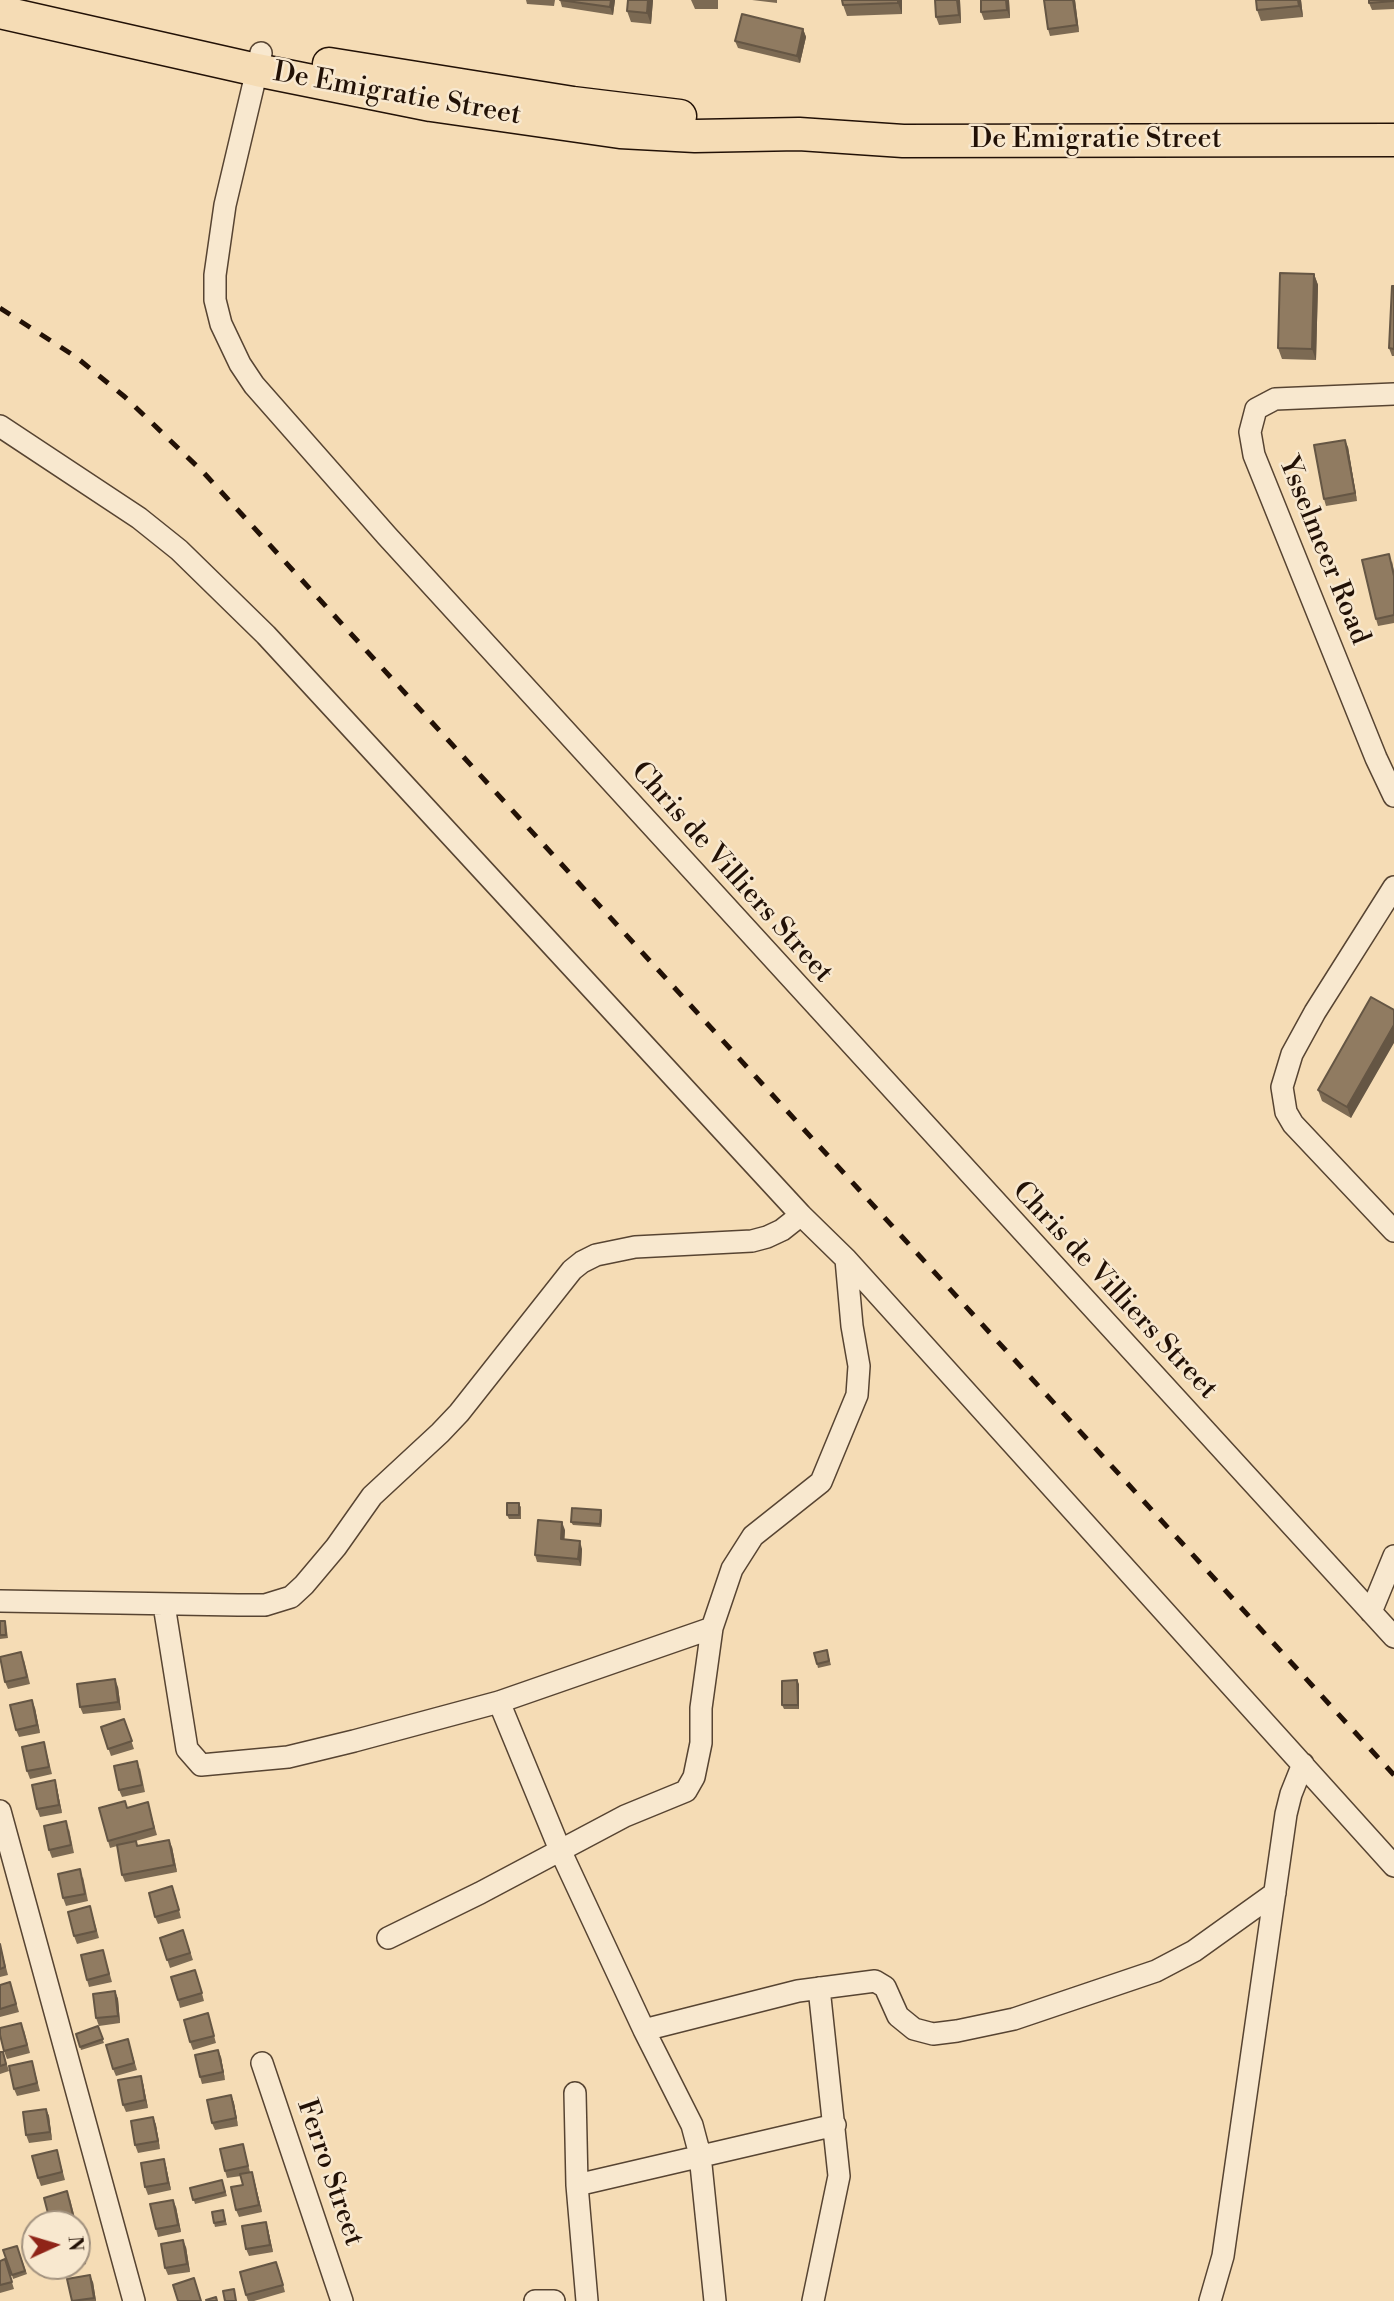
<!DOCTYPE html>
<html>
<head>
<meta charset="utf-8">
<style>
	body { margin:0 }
	#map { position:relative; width:1394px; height:2301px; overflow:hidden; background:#f5dcb5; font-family:"Libre Bodoni",serif }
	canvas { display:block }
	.north { position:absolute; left:21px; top:2210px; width:70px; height:70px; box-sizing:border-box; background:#f8e8cf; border:2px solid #a2927f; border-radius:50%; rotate:86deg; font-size:19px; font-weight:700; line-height:28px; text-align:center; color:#221106 }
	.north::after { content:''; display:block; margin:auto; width:24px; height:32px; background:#8f2418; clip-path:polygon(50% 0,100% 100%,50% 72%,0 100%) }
</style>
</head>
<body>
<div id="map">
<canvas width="1394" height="2301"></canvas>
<div class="north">N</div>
</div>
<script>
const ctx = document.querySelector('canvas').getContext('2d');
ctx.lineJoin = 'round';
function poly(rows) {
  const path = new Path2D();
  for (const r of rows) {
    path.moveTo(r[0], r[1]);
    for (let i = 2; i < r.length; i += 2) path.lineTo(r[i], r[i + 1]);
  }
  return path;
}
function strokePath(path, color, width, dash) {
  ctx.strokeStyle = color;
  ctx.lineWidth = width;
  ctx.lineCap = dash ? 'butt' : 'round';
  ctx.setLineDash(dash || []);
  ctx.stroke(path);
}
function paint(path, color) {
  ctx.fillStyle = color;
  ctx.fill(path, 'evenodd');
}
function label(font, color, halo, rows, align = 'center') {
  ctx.font = font + ' "Libre Bodoni",serif';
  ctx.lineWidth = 5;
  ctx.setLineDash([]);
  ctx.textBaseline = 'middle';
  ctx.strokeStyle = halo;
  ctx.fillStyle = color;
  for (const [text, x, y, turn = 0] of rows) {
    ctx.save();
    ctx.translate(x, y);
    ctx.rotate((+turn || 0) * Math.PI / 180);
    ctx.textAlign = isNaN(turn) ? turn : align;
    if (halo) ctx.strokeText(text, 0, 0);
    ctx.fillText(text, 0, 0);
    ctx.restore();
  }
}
const minor = poly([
	[261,53,225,205,215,275,215,300,221,324,240,364,254,385,387,536,1394,1637],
	[1394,394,1275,399,1256,409,1250,432,1254,455,1376,758,1394,796],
	[0,426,139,518,179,550,266,635,801,1215,846,1259,1394,1866],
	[1394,887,1315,1012,1292,1054,1282,1087,1286,1112,1293,1124,1394,1231],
	[0,1601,238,1605,265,1605,291,1597,304,1585,336,1547,372,1496,440,1433,459,1413,572,1270,582,1262,596,1255,635,1247,752,1241,767,1237,782,1230,801,1215],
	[164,1605,187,1749,201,1765,288,1757,354,1741,499,1702,712,1628],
	[1371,1612,1394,1556],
	[499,1702,560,1850,644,2030,692,2125,700,2155,715,2301],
	[0,1811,134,2301],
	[388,1938,480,1893,625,1816,686,1791,694,1777,701,1743,701,1708,712,1628,732,1569,753,1536,821,1482,857,1395,859,1366,852,1326,846,1259],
	[644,2030,798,1991,875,1981,885,1987,898,2016,914,2029,933,2034,957,2031,1014,2019,1156,1971,1194,1951,1275,1893],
	[262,2063,342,2301],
	[575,2093,577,2185,587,2301],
	[577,2185,835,2125],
	[535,2301,554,2301],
	[813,2301,839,2176,819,1988],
	[1210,2301,1223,2256,1286,1814,1291,1794,1303,1764]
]);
const highway = poly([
	[0,12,257,70,431,105,620,132,695,136,799,134,903,141,1394,140],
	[329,64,573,103,680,116]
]);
strokePath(minor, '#574432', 24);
strokePath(highway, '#221106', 35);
strokePath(minor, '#f8e8cf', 21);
strokePath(highway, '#f5dcb5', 32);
strokePath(poly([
	[0,308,76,357,125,397,204,473,1394,1775]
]), '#221106', 5, [12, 12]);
paint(poly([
	[526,0,555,0,554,6,527,4],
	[560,0,615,0,613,15,562,7],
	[653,0,651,24,631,22,627,11],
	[691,0,718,0,718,9,695,9],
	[752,0,777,0,777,3],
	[842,0,902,0,902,14,847,16,843,5],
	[935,0,960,0,961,23,939,25,936,17],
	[1009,0,1010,18,984,20,981,12],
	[1044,0,1075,0,1079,32,1050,36,1048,29],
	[1256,0,1301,0,1303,17,1261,21,1257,10],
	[1394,0,1394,9,1372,10,1369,3],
	[803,29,806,37,800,63,738,48,735,41],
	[1314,274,1318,285,1316,360,1282,359,1278,348],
	[1394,286,1394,356,1392,356,1389,348],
	[1348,447,1357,501,1326,506,1324,499],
	[1392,561,1394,571,1394,623,1378,626,1376,619],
	[1394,1010,1351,1118,1322,1101,1318,1090],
	[521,1506,521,1519,509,1519,507,1515],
	[601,1510,602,1514,601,1527,573,1525,571,1522],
	[565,1530,564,1540,582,1549,581,1566,537,1562,535,1555],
	[0,1621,6,1624,8,1638,0,1639],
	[827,1650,831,1665,818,1668,817,1664],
	[24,1660,30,1684,8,1689,5,1682],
	[799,1684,799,1709,784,1709,782,1705],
	[118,1687,121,1710,83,1714,80,1707],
	[35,1708,40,1733,19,1737,16,1730],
	[124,1719,134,1749,111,1756,101,1727],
	[46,1750,52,1774,30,1779,27,1771],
	[140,1768,145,1792,122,1797,119,1790],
	[55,1780,57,1788,62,1813,40,1817,37,1809],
	[128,1807,150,1810,157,1835,136,1841,137,1846,172,1847,177,1872,125,1882,122,1875,117,1846,110,1848,108,1841],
	[69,1829,74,1853,52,1858,49,1850],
	[83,1877,88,1901,66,1906,63,1898],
	[175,1894,181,1918,158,1924,155,1917],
	[90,1906,99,1938,77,1944,74,1936],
	[183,1930,193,1960,170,1968,160,1938],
	[0,1944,8,1975,0,1977],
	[103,1950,112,1982,89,1987,87,1980],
	[198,1978,204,2001,180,2008,178,2000],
	[10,1982,19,2012,0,2017,0,1985],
	[115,1991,118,1999,120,2023,99,2026,96,2018],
	[210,2021,216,2043,193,2050,190,2042],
	[98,2026,104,2043,81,2050,76,2034],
	[24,2030,30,2053,7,2059,4,2051],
	[130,2046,137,2070,116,2076,113,2069],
	[0,2052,3,2052,9,2071,0,2074],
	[221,2057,225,2080,202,2084,200,2077],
	[32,2061,40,2091,17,2096,14,2089],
	[143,2083,148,2108,126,2112,123,2105],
	[231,2095,234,2103,238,2126,215,2130,212,2123],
	[46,2109,49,2116,52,2140,29,2143,26,2135],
	[153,2117,156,2125,160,2149,138,2153,135,2145],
	[243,2144,250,2172,252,2172,254,2179,262,2212,239,2217,236,2210,243,2185,241,2176,227,2178,225,2171],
	[57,2150,65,2180,41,2186,38,2178],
	[164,2159,166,2166,171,2190,148,2195,145,2187],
	[222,2180,227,2196,195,2204,190,2188],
	[44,2198,70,2199,76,2222,70,2224,51,2224],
	[176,2207,181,2232,158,2237,156,2229],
	[223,2210,227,2225,215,2227,214,2223],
	[268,2229,273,2252,249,2256,246,2249],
	[77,2235,86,2264,44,2278,40,2266,77,2266],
	[17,2246,27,2274,13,2279,12,2275],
	[186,2247,190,2272,168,2275,165,2268],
	[5,2259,14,2289,0,2293,0,2261],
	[279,2269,285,2292,254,2301,248,2301,246,2295],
	[93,2282,96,2301,72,2301]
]), '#7c6a53');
paint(poly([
	[611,0,615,0,613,15,610,7],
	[648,0,653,0,651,24,647,13],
	[898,0,902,0,902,14,898,3],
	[957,0,960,0,961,23,959,15],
	[1006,0,1009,0,1010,18,1007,10],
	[1073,0,1075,0,1079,32,1077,25],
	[1298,0,1301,0,1303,17,1299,6],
	[803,29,806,37,800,63,797,56],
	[1314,274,1318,285,1316,360,1312,349],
	[1345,440,1348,447,1357,501,1355,493],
	[1394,1025,1394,1043,1351,1118,1347,1107],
	[601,1510,602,1514,601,1527,600,1524],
	[562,1522,565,1530,564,1547,561,1539],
	[580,1541,582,1549,581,1566,578,1559],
	[115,1679,118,1687,121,1710,118,1702],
	[797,1680,799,1684,799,1709,798,1705],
	[32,1700,35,1708,40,1733,37,1725],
	[55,1780,57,1788,62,1813,59,1805],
	[169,1840,172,1847,177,1872,174,1865],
	[115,1991,118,1999,120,2023,118,2016],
	[218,2050,221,2057,225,2080,223,2072],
	[141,2076,143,2083,148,2108,145,2100],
	[231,2095,234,2103,238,2126,236,2118],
	[46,2109,49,2116,52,2140,50,2132],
	[153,2117,156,2125,160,2149,158,2141],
	[164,2159,166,2166,171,2190,168,2183],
	[252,2172,254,2179,262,2212,259,2205],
	[173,2200,176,2207,181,2232,178,2225],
	[266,2222,268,2229,273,2252,270,2245],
	[183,2240,186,2247,190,2272,187,2264],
	[90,2275,93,2282,96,2301,94,2298]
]), '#655644');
const building = poly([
	[560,0,611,0,610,7,560,0],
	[628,0,648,0,647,13,627,11,628,0],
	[842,0,898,0,898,3,843,5,842,0],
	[935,0,957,0,959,15,936,17,935,0],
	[981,0,1006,0,1007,10,981,12,981,0],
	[1044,0,1073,0,1077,25,1048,29,1044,0],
	[1256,0,1298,0,1299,6,1257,10,1256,0],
	[1369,0,1394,0,1394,1,1369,3,1369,0],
	[742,14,803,29,797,56,735,41,742,14],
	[1280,273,1314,274,1312,349,1278,348,1280,273],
	[1392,286,1394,286,1394,349,1389,348,1392,286],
	[1345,440,1355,493,1324,499,1314,445,1345,440],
	[1389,554,1394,576,1394,615,1376,619,1362,560,1389,554],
	[1371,997,1394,1010,1394,1025,1347,1107,1318,1090,1371,997],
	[507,1503,519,1503,519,1515,507,1515,507,1503],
	[572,1508,601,1510,600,1524,571,1522,572,1508],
	[538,1520,562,1522,561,1539,580,1541,578,1559,535,1555,538,1520],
	[0,1621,5,1621,6,1635,0,1635,0,1621],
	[827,1650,829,1661,817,1664,814,1653,827,1650],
	[21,1652,27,1677,5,1682,0,1657,21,1652],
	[115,1679,118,1702,80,1707,77,1684,115,1679],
	[797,1680,798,1705,782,1705,782,1681,797,1680],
	[32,1700,37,1725,16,1730,10,1705,32,1700],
	[124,1719,132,1741,108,1749,101,1727,124,1719],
	[44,1742,49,1767,27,1771,22,1747,44,1742],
	[137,1761,142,1785,119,1790,114,1766,137,1761],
	[55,1780,59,1805,37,1809,32,1785,55,1780],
	[125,1801,127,1808,148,1802,154,1828,108,1841,99,1808,125,1801],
	[66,1821,71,1845,49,1850,44,1826,66,1821],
	[169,1840,174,1865,122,1875,117,1845,136,1841,137,1846,169,1840],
	[80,1869,85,1894,63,1898,58,1874,80,1869],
	[172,1886,179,1910,155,1917,149,1893,172,1886],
	[90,1906,96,1931,74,1936,68,1912,90,1906],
	[183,1930,190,1953,167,1960,160,1938,183,1930],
	[0,1944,5,1967,0,1969,0,1944],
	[103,1950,109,1974,87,1980,81,1955,103,1950],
	[195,1970,202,1993,178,2000,171,1977,195,1970],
	[10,1982,16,2004,0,2009,0,1985,10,1982],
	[115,1991,118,2016,96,2018,93,1994,115,1991],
	[208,2013,214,2036,190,2042,184,2020,208,2013],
	[21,2023,27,2045,4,2051,0,2035,0,2028,21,2023],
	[98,2026,103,2039,80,2047,76,2034,98,2026],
	[128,2039,134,2063,113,2069,106,2045,128,2039],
	[218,2050,223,2072,200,2077,195,2055,218,2050],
	[0,2052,3,2052,6,2064,0,2066,0,2052],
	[32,2061,37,2083,14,2089,9,2066,32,2061],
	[141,2076,145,2100,123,2105,118,2080,141,2076],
	[231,2095,236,2118,212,2123,207,2100,231,2095],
	[46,2109,50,2132,26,2135,23,2112,46,2109],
	[153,2117,158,2141,135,2145,131,2121,153,2117],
	[243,2144,248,2166,225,2171,220,2149,243,2144],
	[57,2150,62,2172,38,2178,32,2156,57,2150],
	[164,2159,168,2183,145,2187,141,2163,164,2159],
	[252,2172,259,2205,236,2210,231,2187,243,2185,240,2174,252,2172],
	[222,2180,225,2192,193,2200,190,2188,222,2180],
	[67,2191,73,2215,50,2221,44,2198,67,2191],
	[173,2200,178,2225,156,2229,150,2204,173,2200],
	[223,2210,225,2221,214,2223,212,2212,223,2210],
	[266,2222,270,2245,246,2249,242,2226,266,2222],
	[77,2236,84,2256,77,2258,77,2236],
	[183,2240,187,2264,165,2268,161,2244,183,2240],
	[17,2246,25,2271,12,2275,3,2250,17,2246],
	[5,2259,12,2282,0,2285,0,2261,5,2259],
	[276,2262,283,2285,246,2295,240,2272,276,2262],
	[40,2266,53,2266,41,2270,40,2266],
	[90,2275,94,2298,72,2301,67,2279,90,2275],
	[194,2278,201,2301,178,2301,173,2285,194,2278],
	[234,2289,236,2301,225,2301,223,2291,234,2289],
	[216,2297,217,2301,207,2301,206,2300,216,2297]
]);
paint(building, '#907b61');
strokePath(building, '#655644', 2);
label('28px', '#221106', '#f8e8cf', [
	["De Emigratie Street",397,95,10],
	["De Emigratie Street",1096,140],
	["Ysselmeer Road",1323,551,68],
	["Chris de Villiers Street",731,873,48],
	["Chris de Villiers Street",1114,1291,47],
	["Ferro Street",329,2173,71]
]);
</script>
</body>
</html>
